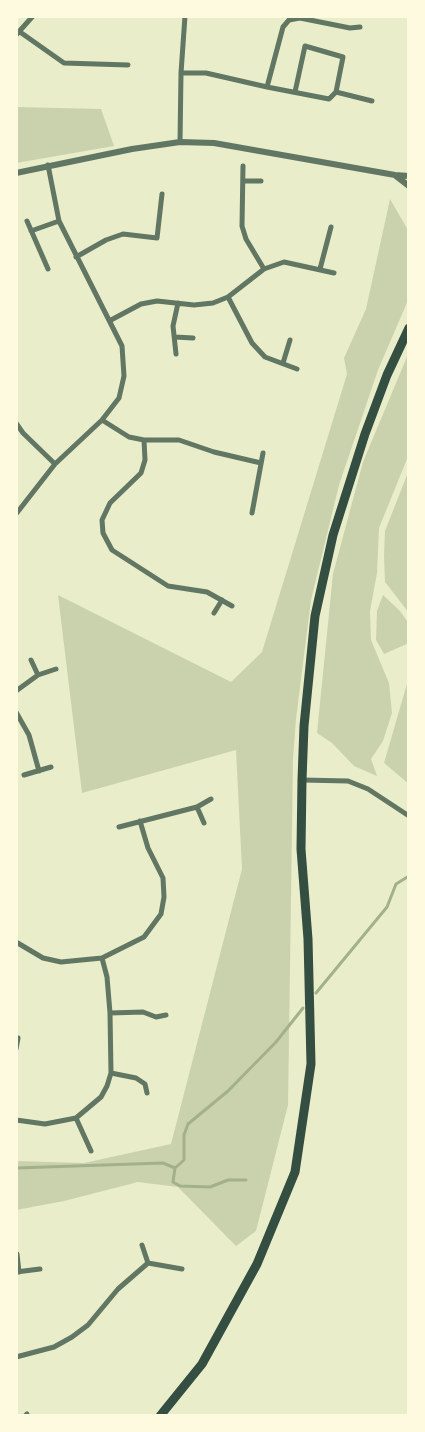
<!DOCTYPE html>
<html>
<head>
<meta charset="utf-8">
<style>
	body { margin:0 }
	#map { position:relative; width:425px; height:1432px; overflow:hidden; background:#e9edc9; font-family:Signika,sans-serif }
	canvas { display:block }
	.frame { position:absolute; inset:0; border:18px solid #fefae0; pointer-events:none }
</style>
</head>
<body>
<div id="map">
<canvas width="425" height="1432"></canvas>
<div class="frame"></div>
</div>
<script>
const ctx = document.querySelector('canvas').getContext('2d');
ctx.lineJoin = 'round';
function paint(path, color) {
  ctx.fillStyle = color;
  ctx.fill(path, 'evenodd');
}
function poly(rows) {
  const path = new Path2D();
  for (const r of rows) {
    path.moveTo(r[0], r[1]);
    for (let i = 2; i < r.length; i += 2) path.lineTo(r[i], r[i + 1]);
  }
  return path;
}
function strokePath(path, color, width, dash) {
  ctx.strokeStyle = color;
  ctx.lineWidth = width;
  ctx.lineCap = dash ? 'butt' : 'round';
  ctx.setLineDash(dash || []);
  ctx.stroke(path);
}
paint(poly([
	[16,107,101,109,114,146,16,163],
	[390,199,409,232,409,298,378,370,339,485,311,600,296,719,293,759,288,1105,256,1231,236,1246,178,1187,138,1182,64,1201,16,1210,16,1161,84,1163,171,1144,242,869,236,750,82,793,58,595,231,682,262,652,347,374,344,358,366,309],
	[409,352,409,454,379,528,377,573,370,611,371,640,389,683,392,713,383,741,371,759,377,776,354,766,332,743,317,733,333,574,363,462],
	[409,470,409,613,385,582,384,555,385,531],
	[383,595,400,611,409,624,409,643,384,654,376,640,377,611],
	[409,677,409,784,384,763]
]), '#cad2ad');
strokePath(poly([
	[316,993,387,907,396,884,409,876],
	[16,1168,163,1163,175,1168,184,1160,184,1135,188,1124,228,1091,276,1042,303,1008],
	[175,1168,173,1182,180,1186,210,1187,228,1180,246,1180]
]), '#a3b18a', 3);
strokePath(poly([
	[20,32,64,63,128,65],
	[16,35,33,16],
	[181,73,206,73,267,87,283,27,289,20,300,18,350,28,360,27],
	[267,87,329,99,336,92,343,57,305,46,295,92],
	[336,92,372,101],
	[180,142,181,73,185,16],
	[243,166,242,226,246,239,264,269],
	[243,181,261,181],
	[27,221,48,269],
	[31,231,59,221],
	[76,257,106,240,123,234,157,238,162,194],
	[320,269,331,227],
	[228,297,252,343,265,357,297,369],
	[111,320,141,304,157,301,194,305,213,303,228,297,264,269,284,262,334,273],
	[175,337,193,338],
	[176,354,173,326,178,303],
	[283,363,290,340],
	[102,420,129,437,144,440,179,440,214,452,261,463],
	[16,423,23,433,55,464],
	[144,440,145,460,141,473,110,503,102,520,103,533,112,550,168,586,207,592,232,606],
	[252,513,263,453],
	[16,514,55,464,102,420,119,398,124,376,122,346,59,221,48,165],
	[214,613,222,600],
	[31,660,38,675],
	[16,691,38,675,56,669],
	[16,712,29,735,39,771],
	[24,775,51,767],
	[302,780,348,781,368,789,409,816],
	[197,807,204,823],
	[119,827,197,807,211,799],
	[16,942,43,958,61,962,102,958,144,937,161,914,164,897,163,878,148,848,140,821],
	[110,1013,143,1012,156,1017,166,1015],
	[16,1049,18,1038],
	[111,1073,136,1078,145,1084,147,1093],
	[76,1118,91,1151],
	[16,1120,45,1124,76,1118,101,1097,107,1086,111,1073,110,1013,107,977,102,958],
	[142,1245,148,1263],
	[17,1254,19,1272],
	[16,1272,40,1269],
	[16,1357,54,1347,72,1337,88,1325,118,1289,148,1263,182,1269],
	[25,1416,27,1414]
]), '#617663', 5);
strokePath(poly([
	[16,173,132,149,180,142,214,143,395,175,409,176],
	[396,176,409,186]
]), '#617663', 6);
strokePath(poly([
	[160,1416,202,1364,257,1264,295,1172,311,1064,308,939,301,849,302,780,304,726,315,616,333,535,365,434,387,375,409,328]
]), '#344e41', 9);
</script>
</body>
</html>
